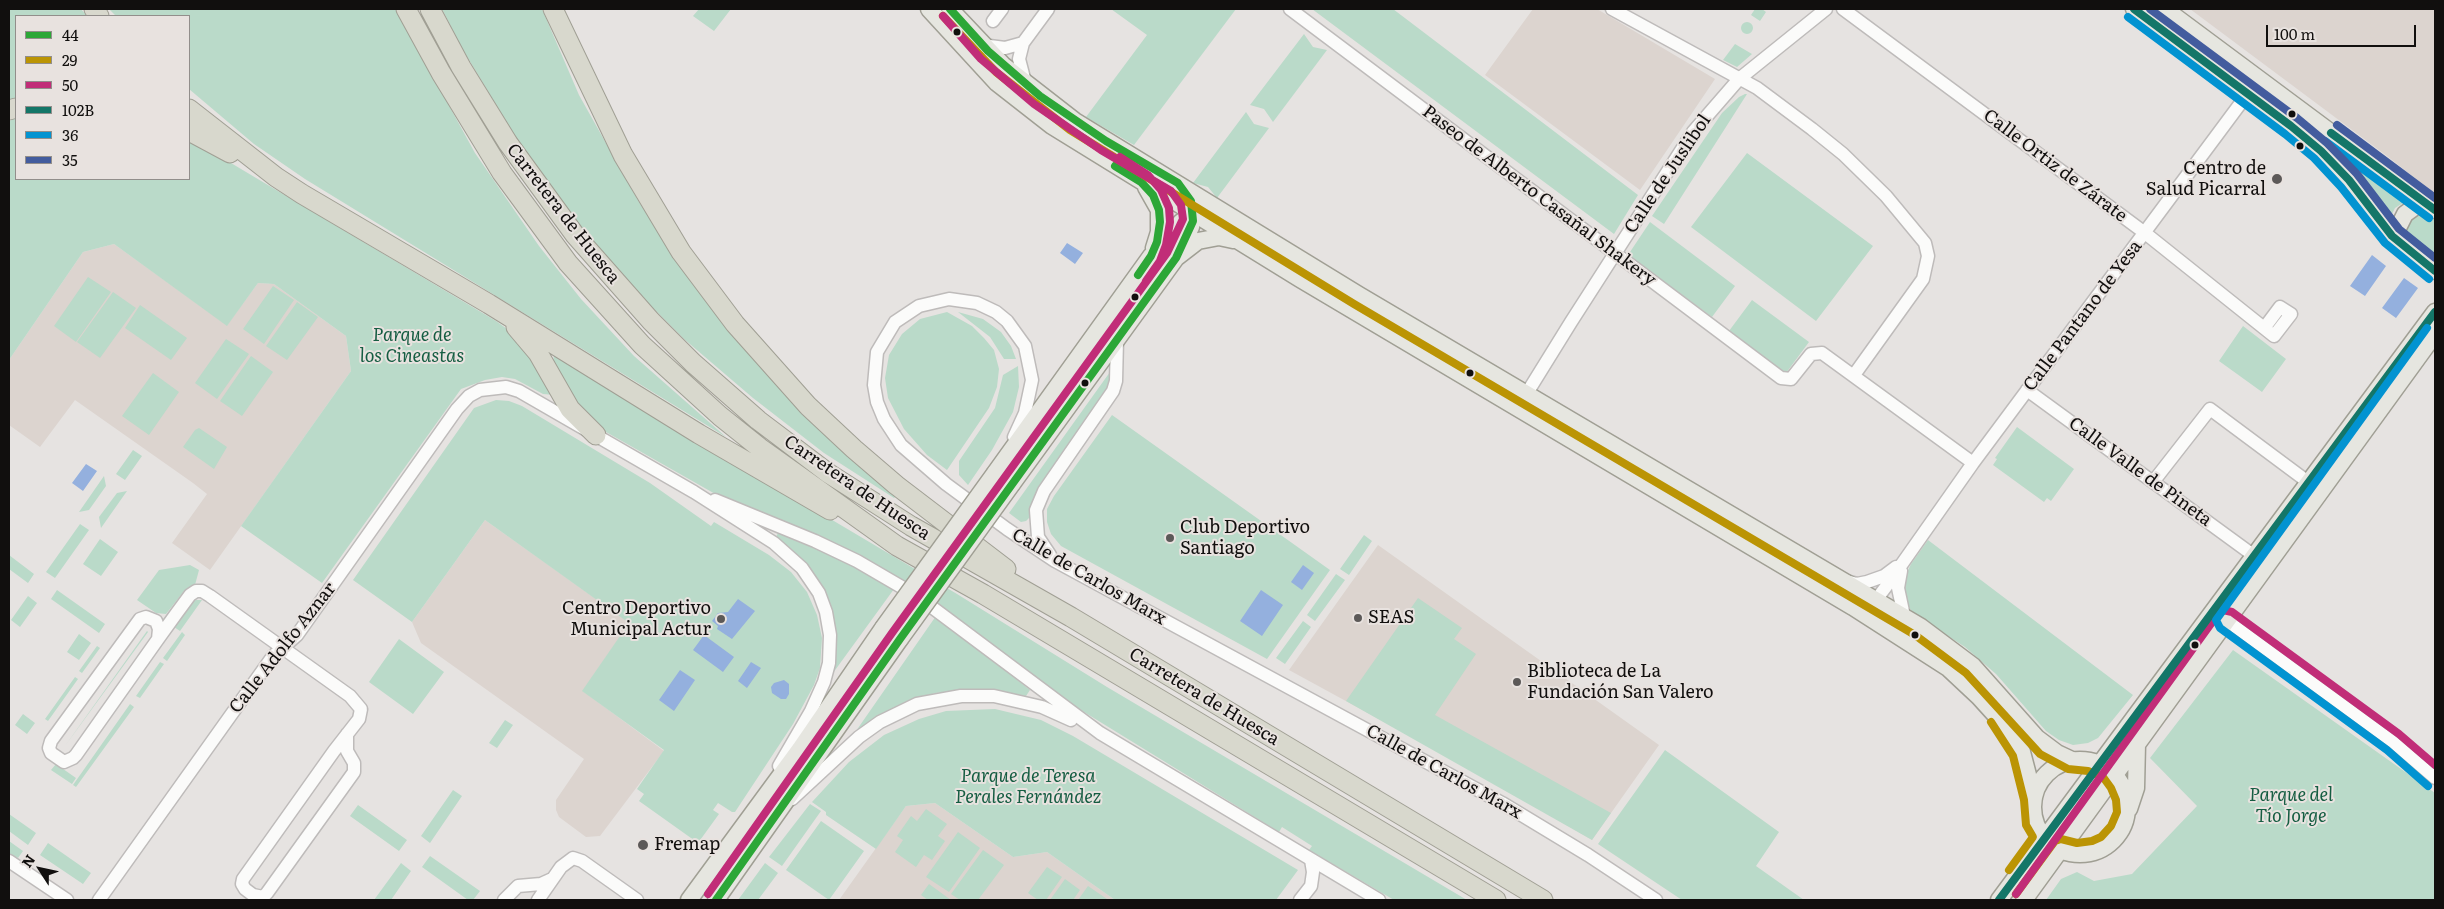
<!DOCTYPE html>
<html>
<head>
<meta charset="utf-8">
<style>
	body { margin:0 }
	#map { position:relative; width:2444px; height:909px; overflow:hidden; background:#e6e3e1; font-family:Literata,serif }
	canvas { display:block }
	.frame { position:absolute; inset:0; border:10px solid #110f0e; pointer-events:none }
	.legend { position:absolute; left:15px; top:15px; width:175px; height:165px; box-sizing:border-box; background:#e8e2df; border:1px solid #928e8b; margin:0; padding:6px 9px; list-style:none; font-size:15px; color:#110f0e }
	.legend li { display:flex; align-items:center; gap:10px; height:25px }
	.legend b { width:25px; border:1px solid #928e8b }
	.north { position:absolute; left:15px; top:844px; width:50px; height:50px; -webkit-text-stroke:4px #e8e2df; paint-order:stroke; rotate:305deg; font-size:14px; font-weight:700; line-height:20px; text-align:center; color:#110f0e }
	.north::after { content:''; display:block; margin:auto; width:18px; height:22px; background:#110f0e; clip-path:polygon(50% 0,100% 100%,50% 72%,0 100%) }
	.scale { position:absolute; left:2266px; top:25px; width:150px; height:22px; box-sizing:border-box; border:2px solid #110f0e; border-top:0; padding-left:6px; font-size:15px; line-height:18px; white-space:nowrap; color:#110f0e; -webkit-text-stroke:4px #e8e2df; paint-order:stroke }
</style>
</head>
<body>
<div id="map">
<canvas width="2444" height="909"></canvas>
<div class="frame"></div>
<ul class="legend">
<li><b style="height:6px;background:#2ca737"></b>44</li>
<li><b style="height:6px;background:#bb9404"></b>29</li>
<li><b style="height:6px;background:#c12d78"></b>50</li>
<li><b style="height:6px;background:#147668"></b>102B</li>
<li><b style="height:6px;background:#0293d1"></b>36</li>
<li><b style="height:6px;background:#435c9e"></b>35</li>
</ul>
<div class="north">N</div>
<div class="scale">100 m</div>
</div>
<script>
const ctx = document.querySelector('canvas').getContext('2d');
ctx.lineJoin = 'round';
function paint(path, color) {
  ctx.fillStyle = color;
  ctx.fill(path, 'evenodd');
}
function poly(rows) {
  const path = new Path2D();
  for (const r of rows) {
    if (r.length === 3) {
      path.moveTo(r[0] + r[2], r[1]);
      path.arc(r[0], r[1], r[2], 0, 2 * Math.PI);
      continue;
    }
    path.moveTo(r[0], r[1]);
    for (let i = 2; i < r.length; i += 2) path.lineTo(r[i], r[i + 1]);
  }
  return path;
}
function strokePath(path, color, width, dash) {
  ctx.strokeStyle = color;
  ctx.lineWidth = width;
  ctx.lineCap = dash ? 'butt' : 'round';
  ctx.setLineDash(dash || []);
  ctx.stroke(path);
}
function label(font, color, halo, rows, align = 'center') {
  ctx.font = font + ' Literata,serif';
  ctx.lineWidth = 4;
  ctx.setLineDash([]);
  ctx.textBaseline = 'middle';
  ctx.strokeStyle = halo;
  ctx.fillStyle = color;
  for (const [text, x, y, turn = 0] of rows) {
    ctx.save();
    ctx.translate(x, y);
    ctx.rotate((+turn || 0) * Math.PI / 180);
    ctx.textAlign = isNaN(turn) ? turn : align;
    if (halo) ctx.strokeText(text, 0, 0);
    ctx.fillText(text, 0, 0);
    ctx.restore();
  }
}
paint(poly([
	[1533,9,1597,9,1715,79,1640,190,1485,75],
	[2190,9,2435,9,2435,194,2387,156],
	[114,244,227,325,258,283,274,284,346,336,351,371,210,570,172,543,207,494,193,483,75,400,40,447,9,425,9,360,83,252],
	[485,520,630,623,583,691,664,751,600,836,586,837,559,817,556,810,556,800,584,759,421,643,412,622],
	[1378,545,1659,745,1592,840,1485,777,1289,670],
	[935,803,1013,857,1047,852,1115,900,839,900,906,806]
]), '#dcd4cf');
paint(poly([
	[10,9,81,9,87,16,16,16,16,99,9,102],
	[109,9,396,9,475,153,539,246,581,299,634,356,726,437,305,179,254,144,189,89,189,16,116,16],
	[442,9,542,9,579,95,639,202,678,262,896,496,894,498,824,453,753,398,684,339,629,284,577,225,524,151,463,50],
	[699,9,731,9,714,31,693,16],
	[1111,9,1236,9,1134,145,1086,117,1147,35],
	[1312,9,1393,9,1638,195,1614,234],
	[1755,9,1762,9,1766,12,1760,21,1751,15],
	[1747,28,6],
	[1304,34,1313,47,1327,50,1273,122,1264,109,1250,105],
	[1735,44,1752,54,1737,67,1723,60],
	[2257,82,2411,198,2395,208,2389,220,2254,92],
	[1745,94,1747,94,1664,224,1652,216,1722,113,1739,97],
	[1246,112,1254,124,1269,128,1217,198,1208,187,1193,183],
	[16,118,16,179,189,179,189,138,496,321,514,334,555,395,543,394,515,379,502,377,485,380,461,389,322,583,241,526,351,371,346,336,274,284,258,283,227,326,114,244,83,252,9,360,9,121],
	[1747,153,1873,246,1816,321,1691,227],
	[2422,212,2435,218,2435,260,2413,242,2405,232,2409,218],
	[1650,222,1735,286,1712,317,1628,255],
	[88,277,111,292,76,342,54,326],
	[273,286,294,300,264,344,243,329],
	[113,292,136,308,100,358,77,342],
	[1752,300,1809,342,1786,373,1729,331],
	[297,302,318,317,287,360,266,346],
	[140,305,187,338,171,360,125,328],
	[947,312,972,326,984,338,994,350,999,369,997,387,989,408,947,470,927,455,904,429,888,398,885,378,889,355,902,334,920,319],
	[958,312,983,319,1001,332,1011,346,1016,359,1004,359,990,337],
	[2243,326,2286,359,2262,392,2219,361],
	[226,339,249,354,217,399,195,383],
	[554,355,957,594,1107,687,1467,900,1394,900,1309,850,1312,846,1282,827,1279,832,1071,704,948,611,890,574,843,547,717,495,606,432,580,411,553,362],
	[251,356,273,372,242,416,220,401],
	[1018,366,1019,387,1013,412,992,450,968,485,959,475,959,461,995,408,1003,375],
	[1110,372,1109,387,1037,491,1029,518,1026,521,1021,522,1009,513],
	[153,373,179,392,149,435,122,416],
	[496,400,509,401,522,406,650,483,711,526,714,522,769,555,791,572,807,592,817,615,822,638,820,668,814,685,793,724,735,812,732,812,718,803,713,810,719,814,698,843,639,801,644,794,637,789,664,750,582,691,629,623,485,520,412,622,353,580,474,408],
	[1112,415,1330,570,1267,659,1061,546,1051,534,1047,522,1047,509,1054,496],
	[2017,427,2074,469,2051,501,2047,498,2044,502,1993,465,1997,459,1995,458],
	[199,428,227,447,214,469,183,447,195,430],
	[133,450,142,456,125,480,116,474],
	[104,476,106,486,89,510,79,512],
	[127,491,101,528,99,517,117,493],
	[80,524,89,530,55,578,46,572],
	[778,533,837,558,894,589,833,673,821,586,807,565,776,537],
	[1364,535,1372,541,1349,575,1340,569],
	[100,539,118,552,101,576,83,564],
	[1928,540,2133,695,2098,738,2088,743,2073,745,2059,740,2046,731,1996,674,1965,647,1917,616,1908,607,1904,600,1904,579,1911,564],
	[9,555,34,574,28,583,9,569],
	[190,565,199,570,195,585,184,591,166,614,156,613,137,600,159,570],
	[1336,574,1345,580,1315,621,1307,615],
	[57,590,105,624,99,633,51,599],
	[28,596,37,603,20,627,11,620],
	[1418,598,1462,628,1454,639,1476,654,1435,715,1611,813,1592,840,1346,701],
	[196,600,202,600,180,631,174,627,192,602],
	[936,616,1030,690,1026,696,985,689,935,693,893,708,856,731],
	[1303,621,1311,627,1285,664,1276,658],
	[147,631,148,632,65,746],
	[182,632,185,635,167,661,163,658],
	[79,634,91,643,79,660,67,652],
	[399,639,444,672,413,714,369,682],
	[97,646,100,648,82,673,79,671],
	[2233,650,2435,793,2435,900,2046,900,2061,879,2077,872,2094,881,2132,874,2197,806,2150,758],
	[160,662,164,664,140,698,136,696],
	[75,677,78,679,48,721,45,719],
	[130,704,134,707,76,787,73,785],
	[995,709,1041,720,1073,736,1298,870,1276,900,1115,900,1047,852,1013,857,935,803,906,806,876,849,826,815,826,812,812,802,849,762,884,735,919,719,946,711],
	[23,714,35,723,27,734,15,725],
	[505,720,513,725,497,748,489,743],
	[1665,750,1779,832,1756,866,1804,900,1682,900,1598,844],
	[56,764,76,778,72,784,51,770],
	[453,790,462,796,430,843,421,836],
	[774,798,777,799,753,832,751,830],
	[810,804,821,811,782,866,769,857],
	[358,805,407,840,399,851,350,816],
	[926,809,947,824,938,836,945,841,932,860,924,855,916,867,895,852,903,840,897,836,911,816,917,821],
	[9,814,36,833,28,845,9,831],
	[821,821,864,851,829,900,786,870],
	[958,832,980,848,949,892,926,877],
	[9,841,23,851,18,858,9,854],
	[48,843,91,873,83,884,40,855],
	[983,850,1004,865,978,900,960,900,951,894],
	[430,856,480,891,473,900,468,900,422,867],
	[401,863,411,871,391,900,374,900],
	[765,863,778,873,758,900,738,900],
	[1047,867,1062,877,1046,900,1038,900,1028,893],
	[1065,879,1080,890,1073,900,1050,900],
	[929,884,951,900,928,900,921,895],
	[1088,886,1107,899,1106,900,1078,900]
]), '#badac9');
paint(poly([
	[1067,243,1083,253,1075,264,1060,253],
	[2372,255,2386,266,2365,296,2350,286],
	[2404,278,2418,288,2396,318,2382,308],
	[86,464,97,471,83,491,72,483],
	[1303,565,1314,573,1302,590,1291,582],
	[1261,590,1283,605,1262,636,1240,621],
	[738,599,755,611,732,639,717,629,718,626,712,621,718,613,728,612],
	[704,635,734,657,723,672,693,650],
	[751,662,761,668,747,688,738,681],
	[680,670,695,680,674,711,659,700],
	[784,680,789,684,789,694,786,699,781,699,772,693,771,687,774,683]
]), '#94b0de');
const minor = poly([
	[1290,9,1781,378,1791,379,1811,354,1822,353,1973,463],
	[1612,9,1757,88,1812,129,1843,154,1886,196,1925,243,1928,256,1923,279,1854,375],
	[1843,9,2145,233,2274,336,2291,314,2280,307,2265,327],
	[993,21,1002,9],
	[982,45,1005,48,1023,43],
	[1025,82,1019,59,1023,43,1048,9],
	[2027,390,2253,555],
	[1527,402,1527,393,1571,322,1693,132,1739,79,1826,9],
	[1014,437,1025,413,1032,380,1025,346,1007,321,996,312,977,303,949,299,919,306,895,322,877,352,874,385,877,402,884,419,901,445,946,484,1007,529,1055,561,1502,803,1588,855,1656,900],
	[2153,482,2210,409,2308,482],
	[715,500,815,541,857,561,917,596,1100,733,1379,900],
	[1050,555,1038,537,1036,510,1044,491,1113,391,1116,381,1117,340],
	[1901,571,1898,588,1904,616],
	[1846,581,1857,584,1867,582,1884,576,1896,567],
	[1853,607,1876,600,1885,588,1973,463,2243,100,2250,88,2247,70],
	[2226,620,2393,742,2435,778],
	[158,639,159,629,156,621,146,617,140,619,51,741,49,748,51,753,64,762,73,758,76,755,158,639,176,614,190,595,196,591,202,591,210,596,350,696,361,709,359,719,334,751,243,879,242,884,245,889,253,895,263,897,267,893,354,772,354,763,347,751,347,734],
	[792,799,859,737,880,722,917,704,961,696,994,696,1042,707,1071,720],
	[9,861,67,900],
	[99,900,273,656,297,635,457,409,469,396,480,390,506,387,519,391,694,492,774,543,802,568,819,593,826,612,830,635,829,663,824,682,811,711,779,766],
	[504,900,518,886,541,884,552,879],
	[538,900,561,867,573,858,582,861,637,900],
	[1300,900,1311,886,1313,872,1311,860]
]);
const major = poly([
	[929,9,997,83,1052,126,1300,279,1853,607,1948,668,1979,697,2008,729,2022,752,2034,798],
	[950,9,1003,65,1075,121,1359,295,1921,627,1973,666,2037,738,2057,753,2072,760],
	[2134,9,2291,126,2321,151,2349,180,2392,236,2435,271],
	[2165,9,2435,210],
	[1146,187,1159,210,1159,232,1154,248],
	[2397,241,2397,230,2405,214,2416,206,2427,205],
	[1178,255,1191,227,1193,208],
	[995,473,1151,256,1181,222,1194,214,1202,213],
	[1012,484,1176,258,1198,241,1219,237,1233,240],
	[2080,807,47],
	[2129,809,2136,788,2137,744],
	[689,900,800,749,883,628],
	[716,900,900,639],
	[1999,900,2435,312],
	[2024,900,2435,334]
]);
const highway = poly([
	[94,9,99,16],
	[406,9,441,73,502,173,568,263,642,345,720,416,760,448,897,546,983,594,1496,900],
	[430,9,461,67,508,143,575,235,651,321,693,363,758,420,828,473,911,526,1071,617,1543,900],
	[553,9,623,155,681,252,735,324,808,406,854,449,896,485,1006,569],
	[189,109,276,177,302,194,489,304,699,434,830,510],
	[9,110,16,108],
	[189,131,230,153],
	[516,327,538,353,570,409,596,435]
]);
strokePath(minor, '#bebbba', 15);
strokePath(major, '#a09f94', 19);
strokePath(highway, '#a09f94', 21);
strokePath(minor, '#fbfbfa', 12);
strokePath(major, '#e6e6e0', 16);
strokePath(highway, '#d8d8cd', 19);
const majorBridge = poly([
	[883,628,995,473],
	[900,639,1012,484]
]);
strokePath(majorBridge, '#a09f94', 19, []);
strokePath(majorBridge, '#e6e6e0', 16);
strokePath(poly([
	[1115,166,1141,182,1153,195,1159,210,1160,222,1157,242,1151,256,1138,275],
	[716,900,900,639,1176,258,1193,221,1191,201,1178,183,1106,141,1040,96,988,51,950,9]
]), '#2ca737', 8);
strokePath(poly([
	[943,16,996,72,1070,130,1354,304,1915,635,1966,673,2040,754,2068,769,2088,771,2103,777,2111,788,2116,800,2117,812,2111,826,2101,837,2092,841,2077,843,2061,839,2055,841,2016,894],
	[1991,722,2013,756,2024,800,2026,825,2033,837,2009,870]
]), '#bb9404', 8);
strokePath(poly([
	[1120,157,1148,175,1161,190,1169,208,1170,222,1166,245,1160,261,1146,281],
	[708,894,892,633,1167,253,1183,219,1181,205,1171,191,1101,150,1034,104,981,59,943,16],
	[2016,894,2218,614,2223,610,2232,612,2399,734,2435,765]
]), '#c12d78', 8);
strokePath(poly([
	[2134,9,2291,126,2321,151,2349,180,2392,236,2435,271],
	[2331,133,2435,210],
	[1999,900,2435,312]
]), '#147668', 8);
strokePath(poly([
	[2128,17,2285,134,2314,158,2341,187,2385,243,2429,279],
	[2325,141,2429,218],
	[2427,328,2216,620,2220,628,2387,750,2428,786]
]), '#0293d1', 8);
strokePath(poly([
	[2150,9,2297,118,2327,143,2357,174,2399,229,2435,258],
	[2337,125,2435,198]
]), '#435c9e', 8);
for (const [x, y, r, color] of [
	[957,32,4.5,"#110f0e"],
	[2292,114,4.5,"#110f0e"],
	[2300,146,4.5,"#110f0e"],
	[2277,179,6,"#5c5958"],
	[1135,297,4.5,"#110f0e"],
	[1470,373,4.5,"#110f0e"],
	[1085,383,4.5,"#110f0e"],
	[1170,538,5,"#5c5958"],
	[1358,618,5,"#5c5958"],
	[721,619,5,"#5c5958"],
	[1915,635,4.5,"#110f0e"],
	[2195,645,4.5,"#110f0e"],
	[1517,682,5,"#5c5958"],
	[643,845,6,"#5c5958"]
]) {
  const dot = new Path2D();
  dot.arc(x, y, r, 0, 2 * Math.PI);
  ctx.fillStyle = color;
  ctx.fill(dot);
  strokePath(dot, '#e8e2df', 2);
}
label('18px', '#110f0e', '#e8e2df', [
	["Calle Ortiz de Zárate",2055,166,37],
	["Calle de Juslibol",1668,174,-56],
	["Paseo de Alberto Casañal Shakery",1539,196,37],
	["Carretera de Huesca",563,214,52],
	["Calle Pantano de Yesa",2083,316,-53],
	["Calle Valle de Pineta",2140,472,36],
	["Carretera de Huesca",857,488,34],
	["Calle de Carlos Marx",1089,577,30],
	["Calle Adolfo Aznar",283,648,-52],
	["Carretera de Huesca",1204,697,31],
	["Calle de Carlos Marx",1444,772,29]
]);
label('18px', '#110f0e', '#e8e2df', [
	["Centro de",2266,169,"right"],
	["Salud Picarral",2266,190,"right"],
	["Club Deportivo",1180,528],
	["Santiago",1180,549],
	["Centro Deportivo",711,609,"right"],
	["Municipal Actur",711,630,"right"],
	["SEAS",1368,618],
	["Biblioteca de La",1527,672],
	["Fundación San Valero",1527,693],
	["Fremap",654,845]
], 'left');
label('italic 18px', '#155d42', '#e8e2df', [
	["Parque de",412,336],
	["los Cineastas",412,357],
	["Parque de Teresa",1028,777],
	["Perales Fernández",1028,798],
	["Parque del",2291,796],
	["Tío Jorge",2291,817]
]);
</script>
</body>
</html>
